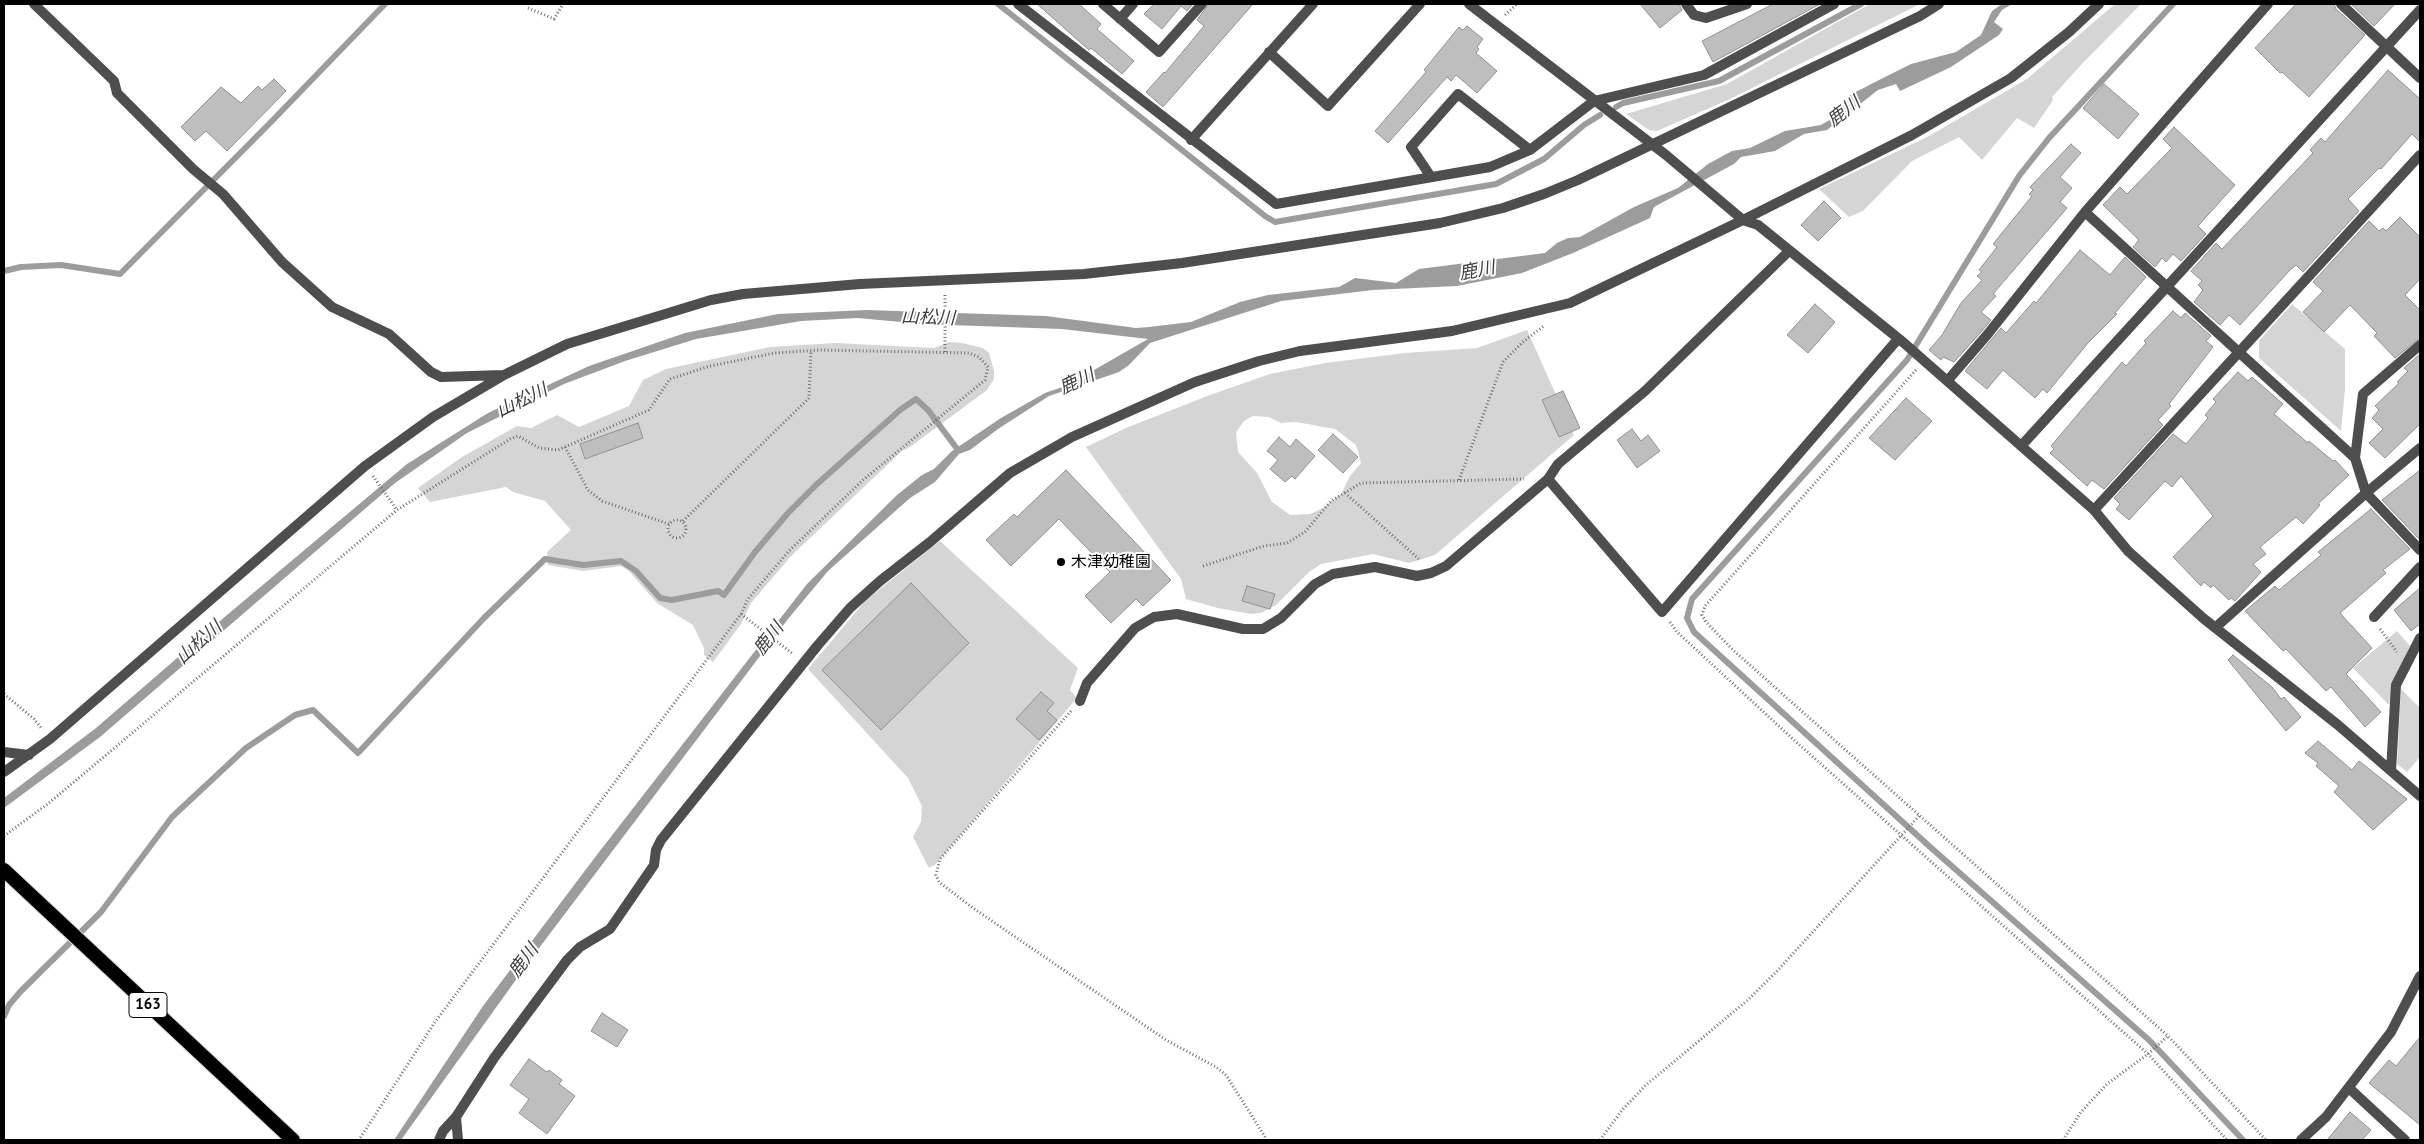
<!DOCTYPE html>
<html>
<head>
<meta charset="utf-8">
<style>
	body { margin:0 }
	#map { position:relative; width:2424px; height:1144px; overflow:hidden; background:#fff; font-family:"PT Sans",sans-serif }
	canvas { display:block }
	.frame { position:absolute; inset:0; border:5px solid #000; pointer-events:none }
</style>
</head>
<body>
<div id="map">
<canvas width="2424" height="1144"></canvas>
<div class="frame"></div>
</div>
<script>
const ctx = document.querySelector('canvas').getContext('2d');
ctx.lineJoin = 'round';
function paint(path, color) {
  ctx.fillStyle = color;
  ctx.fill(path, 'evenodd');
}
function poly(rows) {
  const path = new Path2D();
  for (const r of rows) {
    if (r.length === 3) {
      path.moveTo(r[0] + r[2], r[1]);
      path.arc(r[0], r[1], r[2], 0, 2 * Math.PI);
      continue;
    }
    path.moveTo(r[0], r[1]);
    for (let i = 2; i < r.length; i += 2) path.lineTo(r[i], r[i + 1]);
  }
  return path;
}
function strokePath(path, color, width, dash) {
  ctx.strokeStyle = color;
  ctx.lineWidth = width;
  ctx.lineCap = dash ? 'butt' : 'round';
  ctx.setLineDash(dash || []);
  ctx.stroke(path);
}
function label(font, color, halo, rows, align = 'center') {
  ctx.font = font + ' "PT Sans","Noto Sans JP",sans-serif';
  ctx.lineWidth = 4;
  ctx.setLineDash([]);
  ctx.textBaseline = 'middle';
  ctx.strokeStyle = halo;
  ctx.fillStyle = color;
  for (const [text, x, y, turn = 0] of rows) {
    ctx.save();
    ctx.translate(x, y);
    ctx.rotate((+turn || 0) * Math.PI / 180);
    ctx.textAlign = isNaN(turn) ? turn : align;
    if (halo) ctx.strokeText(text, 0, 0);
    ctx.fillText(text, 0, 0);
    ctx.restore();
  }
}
paint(poly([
	[1870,4,1920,4,1730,99,1657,131,1649,130,1626,114,1727,84],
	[2115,4,2141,4,2080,66,2052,97,2053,100,2034,128,2017,118,1982,160,1959,137,1912,161,1863,211,1849,217,1819,189,1929,136,2027,79],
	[2292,304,2345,349,2345,389,2341,431,2259,358,2259,341],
	[1527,330,1574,435,1435,555,1409,563,1373,554,1321,564,1309,572,1276,605,1261,613,1251,614,1218,608,1186,599,1181,579,1086,447,1126,428,1210,395,1270,374,1325,363,1405,353,1477,348],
	[1253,416,1269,417,1281,423,1296,422,1335,429,1356,445,1361,463,1350,476,1341,494,1323,508,1310,514,1290,515,1272,502,1257,473,1238,452,1236,432,1244,421],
	[949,342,962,343,983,348,989,353,994,371,994,379,987,390,910,447,902,451,792,555,751,603,741,624,713,662,704,655,704,648,693,625,657,603,628,570,621,566,583,571,548,565,547,552,571,530,545,501,513,492,506,487,430,502,418,488,462,457,517,426,531,428,557,415,579,427,629,406,643,380,666,369,770,347,836,343,934,348],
	[940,541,1078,668,1070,690,1077,698,935,865,929,868,913,837,921,822,922,806,908,778,808,669,866,600],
	[2397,631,2410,646,2395,678,2389,705,2353,668],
	[2401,689,2420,708,2420,757,2407,772,2397,764]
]), '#d5d5d5');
paint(poly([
	[2002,4,2012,4,2002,10,1994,22,2003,29,1999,35,1951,67,1900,91,1896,84,1878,90,1827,130,1804,134,1775,151,1741,157,1734,164,1654,207,1650,218,1573,253,1522,273,1457,286,1373,290,1281,301,1150,343,1129,365,1119,372,1049,396,998,429,970,450,959,454,935,482,910,498,828,571,788,619,533,956,401,1140,394,1140,483,1006,596,856,807,584,897,495,922,475,934,469,952,451,1001,418,1045,393,1068,385,1148,339,1062,329,923,324,858,318,801,321,696,339,625,361,564,384,467,433,395,483,100,737,4,808,4,798,96,728,227,615,407,464,488,413,589,366,685,333,778,314,867,310,1046,316,1136,328,1149,327,1191,322,1240,302,1268,295,1339,287,1355,278,1396,283,1419,269,1545,253,1557,243,1568,238,1580,237,1634,207,1678,188,1708,164,1732,151,1750,148,1785,131,1821,125,1833,118,1850,95,1879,80,1911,64,1956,52,1981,35,1992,11]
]), '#9c9c9c');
strokePath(poly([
	[998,4,1265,216,1275,222,1496,184,1544,159,1584,125,1600,115],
	[2173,4,2049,138,2019,176,1907,360,1692,599,1687,618,1694,632,1929,846,2149,1040,2243,1140],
	[1616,107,1623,103,1719,81,1861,4],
	[4,271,21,267,61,265,120,274,271,122,385,4],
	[4,1016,9,1005,21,991,101,912,172,817,246,748,295,715,313,710,358,753,484,618,545,559,583,565,621,561,636,571,660,598,672,600,718,591,724,595,755,552,788,513,816,485,900,410,916,399,928,410,958,450]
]), '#9c9c9c', 6);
const building = poly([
	[1037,4,1079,4,1101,24,1097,29,1134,61,1122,74,1091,48,1089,50,1037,4],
	[1154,4,1193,4,1187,11,1181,6,1162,29,1144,14,1154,4],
	[1209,4,1253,4,1163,107,1146,92,1164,72,1165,73,1204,26,1197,20,1209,4],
	[1640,4,1679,4,1682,10,1660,28,1640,4],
	[1773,4,1820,4,1713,62,1702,41,1773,4],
	[2296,4,2334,4,2336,9,2365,35,2309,97,2282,72,2280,73,2255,48,2296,4],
	[2351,4,2395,4,2374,26,2351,4],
	[1467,26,1483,39,1477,47,1479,49,1476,53,1497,71,1477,93,1456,75,1451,81,1447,77,1388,143,1375,131,1426,72,1424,70,1459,27,1463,30,1467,26],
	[2388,70,2420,99,2420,142,2412,134,2381,169,2379,168,2348,199,2359,211,2303,272,2296,265,2290,270,2240,325,2229,315,2220,325,2194,302,2203,290,2198,285,2202,281,2191,271,2216,243,2222,249,2313,153,2310,150,2321,138,2325,142,2388,70],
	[274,79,286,91,227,151,206,131,195,141,181,127,221,87,241,103,258,86,262,90,274,79],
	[2104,84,2139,114,2118,139,2083,108,2104,84],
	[2174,127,2235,185,2198,226,2206,234,2181,261,2173,254,2166,262,2162,258,2155,267,2133,247,2139,240,2103,205,2120,187,2127,194,2172,148,2163,139,2174,127],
	[2071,144,2081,153,2060,177,2072,188,2060,202,2067,208,1993,294,1996,296,1981,312,1991,320,1982,331,1954,362,1943,357,1941,360,1929,350,1942,335,1961,303,1982,280,1977,276,1982,272,1979,270,1997,247,1993,244,2032,196,2029,194,2033,190,2030,187,2071,144],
	[1824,201,1841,218,1818,241,1801,225,1824,201],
	[2400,217,2420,237,2420,279,2405,295,2420,310,2420,338,2395,358,2374,336,2377,333,2350,305,2324,332,2303,312,2323,291,2313,282,2369,221,2379,231,2383,228,2386,231,2400,217],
	[2080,250,2110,275,2125,257,2146,277,2115,313,2117,314,2088,343,2047,393,2043,389,2035,398,2003,370,1987,389,1965,371,2001,328,2006,333,2034,301,2036,303,2080,250],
	[1815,304,1835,322,1808,353,1787,335,1815,304],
	[2173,311,2181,318,2185,313,2211,336,2206,341,2213,347,2169,404,2171,406,2158,420,2163,425,2104,489,2092,480,2087,486,2050,453,2054,449,2051,446,2122,362,2126,366,2146,343,2144,341,2173,311],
	[2420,354,2420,424,2385,458,2369,443,2383,429,2372,418,2379,410,2375,406,2399,383,2397,382,2408,371,2404,368,2420,354],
	[2238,372,2248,381,2252,377,2283,404,2274,414,2308,443,2309,441,2333,461,2335,460,2349,475,2318,504,2320,505,2303,524,2296,517,2260,547,2266,554,2253,564,2261,572,2235,601,2231,598,2229,600,2213,585,2211,588,2204,582,2201,586,2173,557,2213,516,2181,476,2172,487,2165,481,2129,520,2116,509,2120,504,2114,498,2173,434,2186,444,2208,418,2205,415,2216,402,2213,399,2238,372],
	[1563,391,1580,428,1559,437,1542,400,1563,391],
	[1906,398,1932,421,1895,460,1869,438,1906,398],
	[638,423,643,438,585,459,580,444,638,423],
	[1632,429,1641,441,1648,435,1660,451,1637,468,1617,440,1632,429],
	[1333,434,1358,457,1343,473,1318,450,1333,434],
	[1279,437,1290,447,1296,439,1315,456,1295,479,1292,476,1285,482,1270,469,1278,460,1267,451,1279,437],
	[1066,470,1171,580,1143,606,1136,599,1111,623,1085,596,1110,572,1059,519,1011,566,986,540,1014,514,1017,517,1066,470],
	[2420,470,2420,540,2382,500,2420,470],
	[2371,509,2410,549,2383,570,2386,573,2340,613,2372,648,2346,674,2381,712,2365,727,2331,687,2326,691,2286,649,2283,651,2245,611,2275,586,2279,590,2321,555,2318,552,2371,509],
	[911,583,969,643,881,730,822,670,911,583],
	[1247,586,1275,594,1270,609,1242,601,1247,586],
	[2420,588,2420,624,2411,631,2394,610,2420,588],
	[2233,655,2272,687,2281,699,2284,697,2301,717,2286,731,2228,660,2233,655],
	[1041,692,1054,703,1047,711,1057,720,1039,740,1016,719,1041,692],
	[2318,741,2352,770,2359,761,2407,799,2373,830,2334,792,2339,786,2316,766,2318,763,2305,753,2318,741],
	[602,1013,628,1030,617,1047,591,1031,602,1013],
	[2420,1037,2420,1125,2369,1083,2389,1060,2396,1066,2420,1037],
	[529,1059,547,1072,549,1070,562,1080,559,1084,575,1096,547,1134,519,1113,529,1099,510,1085,529,1059],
	[2350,1112,2371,1130,2362,1140,2327,1140,2350,1112]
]);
paint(building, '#bebebe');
strokePath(building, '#929292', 1);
const trunk = poly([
	[4,870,293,1140]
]);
strokePath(trunk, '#dbdbdb', 16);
strokePath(poly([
	[528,8,554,19,563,4],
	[1505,15,1517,4],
	[945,295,945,353],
	[1916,370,1705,606,1702,615,1706,622,1734,651,2168,1036,2266,1140],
	[565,447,588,490,602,501,669,524],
	[373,476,397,510],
	[1459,480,1503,362,1523,342,1545,325],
	[1345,493,1420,560],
	[677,529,9],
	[683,521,809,398,811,351],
	[1203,566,1264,546,1287,543,1305,532,1331,501,1361,483,1524,479],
	[741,614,793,654],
	[1670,622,1677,632,1795,741,2148,1054,2227,1140],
	[2380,629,2397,652],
	[4,694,34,719,42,729],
	[1071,711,940,859,936,875,939,882,973,908,1166,1040,1216,1067,1226,1075,1267,1140],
	[4,836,49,803,397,510,510,439,518,436,539,448,558,450,649,410,670,379,710,366,775,353,820,350,969,353,979,357,988,367,985,380,863,480,788,552,748,599,741,614,435,1022,359,1140],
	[1600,1140,1623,1109,1646,1085,1749,999,1777,971,1920,815],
	[2063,1140,2081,1112,2107,1084,2148,1054,2168,1036]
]), '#707070', 3, [1, 2.5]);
strokePath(poly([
	[1594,101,1704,75,1834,4]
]), '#4e4e4e', 10);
strokePath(poly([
	[34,4,114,81,117,93,193,169,223,194,282,262,332,307,389,334,431,372,441,377,503,375],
	[1018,4,1276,204,1490,167,1530,150,1594,101],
	[1103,4,1159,52,1202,4],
	[1469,4,1666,155,1743,220,1758,225,1904,343,2094,510,2128,551,2203,618,2338,725,2420,796],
	[1686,4,1694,15,1706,18,1747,4],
	[2341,4,2420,78],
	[1120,19,1133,4],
	[1269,52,1328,106,1420,4],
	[1191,140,1313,4],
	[1431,177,1411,147,1458,94,1530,150],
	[2085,212,2355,458],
	[2420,345,2363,394,2355,458,2366,493,2420,550],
	[1948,380,1987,335,2085,212,2268,4],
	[2022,445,2420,10],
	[1548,479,1662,612,1898,339],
	[2094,510,2420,155],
	[2374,617,2420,567],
	[2216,627,2366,493,2420,448],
	[1080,701,1087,683,1135,628,1154,617,1177,614,1243,629,1263,629,1281,618,1315,584,1333,574,1375,567,1417,576,1431,573,1446,566,1548,479,1558,464,1645,391,1788,252],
	[4,752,29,755],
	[2391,771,2396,685,2420,638],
	[4,772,50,739,365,466,433,417,504,375,567,344,711,300,743,294,860,284,1084,274,1182,263,1440,223,1503,208,1544,194,1578,180,1920,16,1939,4],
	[2349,1088,2405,1140],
	[456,1117,458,1140],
	[439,1140,443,1131,456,1117,494,1058,567,960,580,947,610,929,654,865,656,850,661,840,818,645,850,608,880,581,930,542,1010,473,1072,437,1195,382,1259,361,1300,351,1452,331,1570,303,1743,220,1912,135,2011,78,2069,32,2099,4],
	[2301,1140,2326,1117,2391,1032,2420,976]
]), '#4e4e4e', 10);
strokePath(trunk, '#000', 14);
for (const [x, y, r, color] of [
	[1061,562,5,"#000"]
]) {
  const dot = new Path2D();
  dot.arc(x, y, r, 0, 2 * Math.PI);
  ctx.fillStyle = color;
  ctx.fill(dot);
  strokePath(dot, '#fff', 2);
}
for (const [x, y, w] of [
	[148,1005,38]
]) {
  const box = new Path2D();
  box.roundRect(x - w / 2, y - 12.5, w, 25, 4);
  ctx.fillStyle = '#fff';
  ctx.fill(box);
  strokePath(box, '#000', 1);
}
label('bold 15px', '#000', null, [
	["163",148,1005]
]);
label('16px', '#000', '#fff', [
	["木津幼稚園",1071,562]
], 'left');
label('italic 18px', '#3d3d3d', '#fff', [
	["鹿川",1844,112,-38],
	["鹿川",1477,271,-11],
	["山松川",928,318,2],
	["鹿川",1077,382,-25],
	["山松川",522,401,-26],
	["鹿川",769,639,-52],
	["山松川",199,643,-42],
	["鹿川",524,961,-53]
]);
</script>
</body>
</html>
